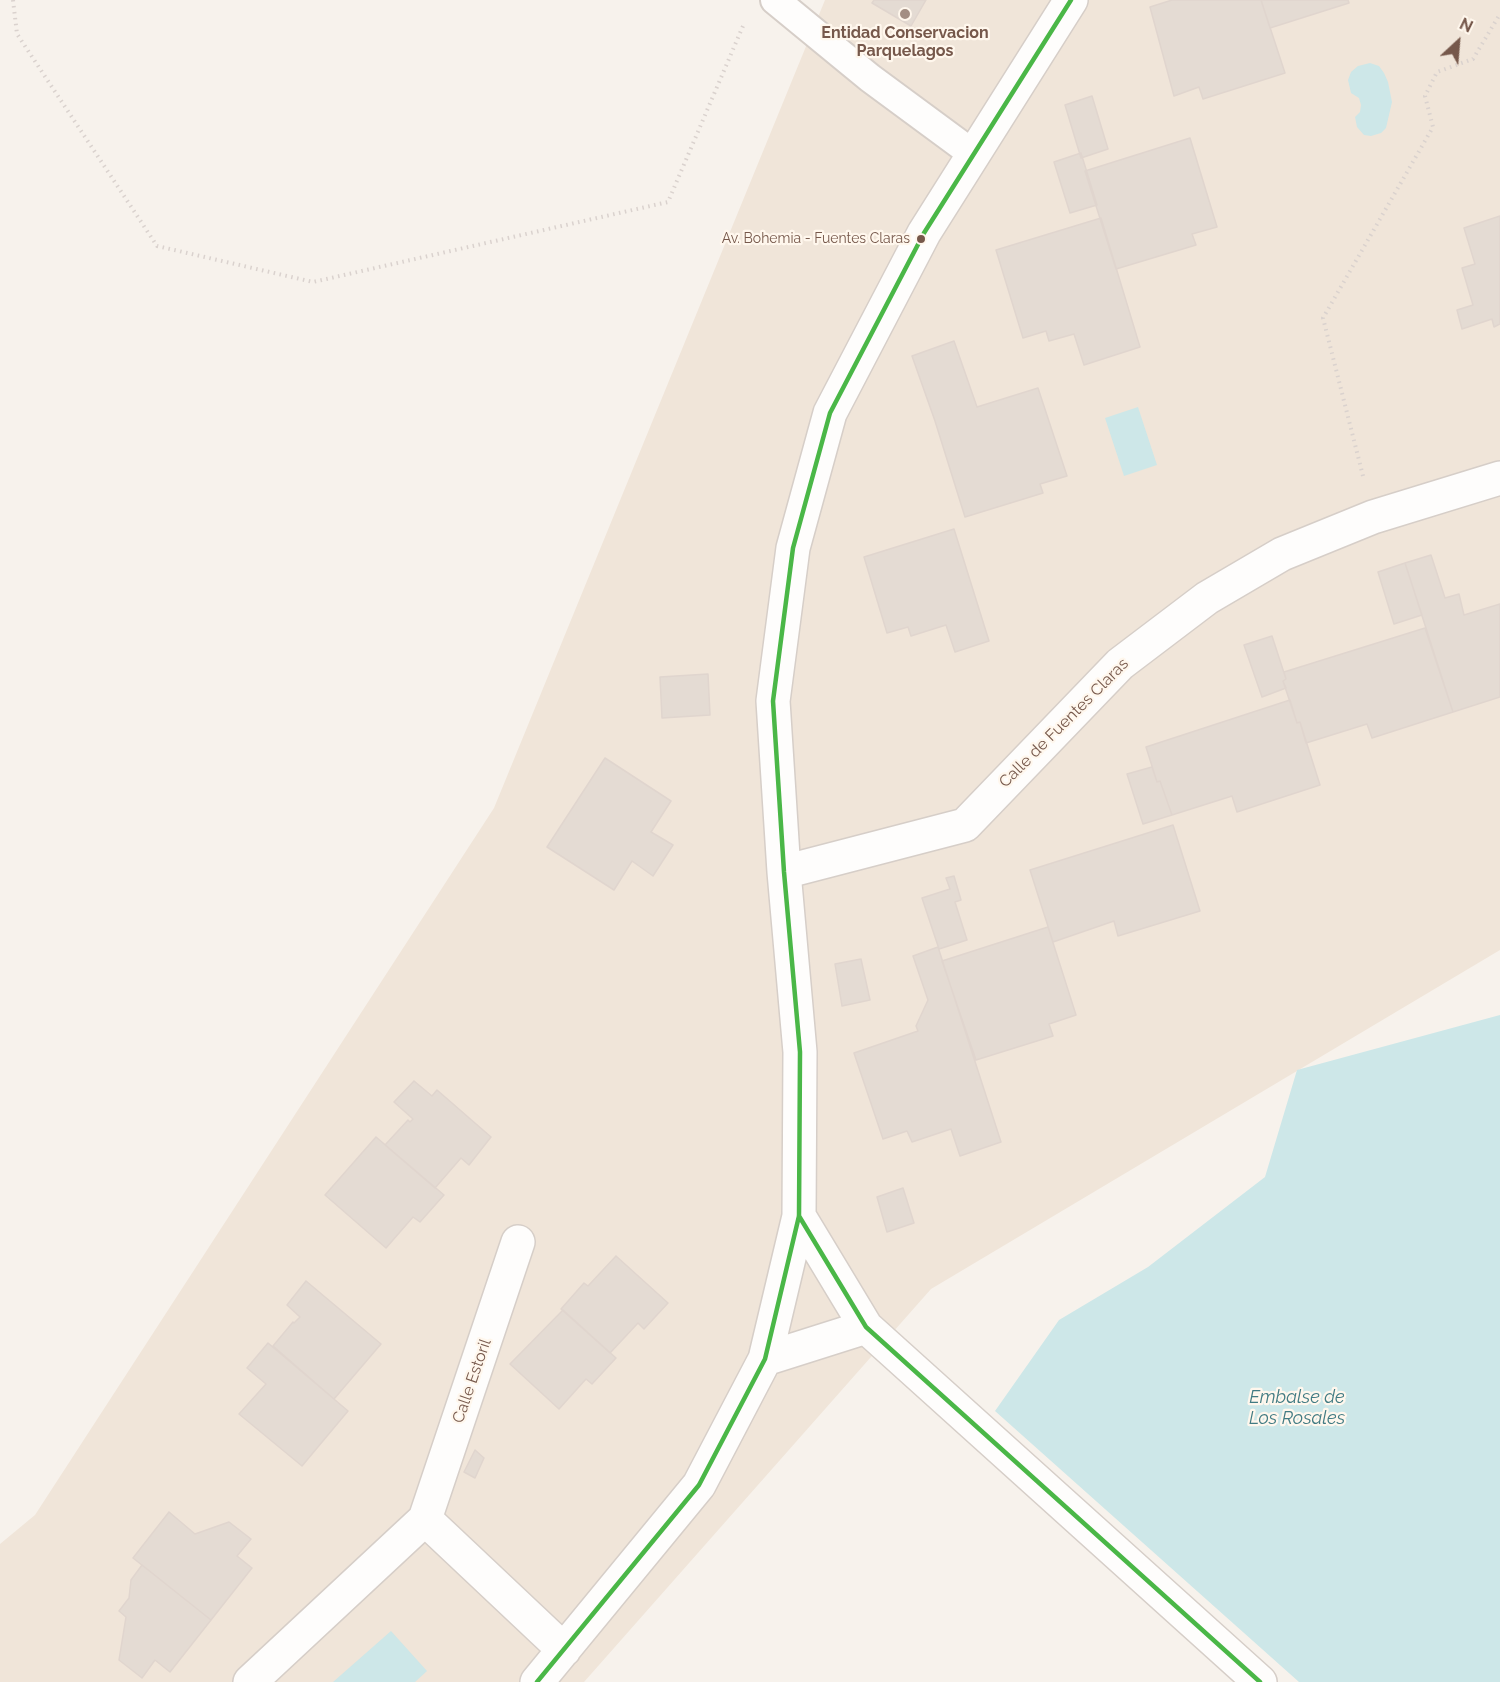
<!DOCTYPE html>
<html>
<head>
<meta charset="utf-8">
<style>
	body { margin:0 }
	#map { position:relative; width:1500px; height:1682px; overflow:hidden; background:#f7f2ec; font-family:Raleway,sans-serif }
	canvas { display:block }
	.north { position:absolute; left:1428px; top:12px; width:60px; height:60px; -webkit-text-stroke:4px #fff7ed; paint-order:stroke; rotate:26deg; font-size:16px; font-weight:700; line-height:24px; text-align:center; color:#76584b }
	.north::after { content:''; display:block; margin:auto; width:21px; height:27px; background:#76584b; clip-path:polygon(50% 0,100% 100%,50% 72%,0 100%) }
</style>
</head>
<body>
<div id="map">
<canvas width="1500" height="1682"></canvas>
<div class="north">N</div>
</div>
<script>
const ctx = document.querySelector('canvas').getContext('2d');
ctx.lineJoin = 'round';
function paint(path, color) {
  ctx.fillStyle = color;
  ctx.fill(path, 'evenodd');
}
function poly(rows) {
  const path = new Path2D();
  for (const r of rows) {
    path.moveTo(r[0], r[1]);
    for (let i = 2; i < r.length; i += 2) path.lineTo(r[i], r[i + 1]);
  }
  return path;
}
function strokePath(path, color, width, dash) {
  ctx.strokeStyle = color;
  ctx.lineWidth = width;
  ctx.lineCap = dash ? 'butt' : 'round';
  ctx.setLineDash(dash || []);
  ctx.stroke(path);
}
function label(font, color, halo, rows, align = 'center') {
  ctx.font = font + ' Raleway,sans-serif';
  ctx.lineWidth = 4.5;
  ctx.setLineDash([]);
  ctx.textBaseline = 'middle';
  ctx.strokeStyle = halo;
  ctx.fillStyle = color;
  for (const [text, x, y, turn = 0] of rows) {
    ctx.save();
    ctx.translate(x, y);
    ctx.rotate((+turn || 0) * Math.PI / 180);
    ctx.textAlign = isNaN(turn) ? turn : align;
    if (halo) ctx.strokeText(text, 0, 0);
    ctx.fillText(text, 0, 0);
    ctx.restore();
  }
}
paint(poly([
	[825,0,1500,0,1500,950,931,1289,584,1682,0,1682,0,1544,35,1515,494,808]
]), '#f0e5d9');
paint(poly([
	[1370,63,1379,66,1384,73,1388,82,1392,102,1386,128,1381,133,1371,136,1364,135,1357,127,1355,117,1360,112,1361,105,1359,98,1351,93,1348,80,1351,72,1358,66],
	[1138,407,1157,465,1124,476,1105,418],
	[1500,1015,1500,1682,1299,1682,995,1411,1059,1320,1148,1267,1265,1177,1297,1070],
	[391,1631,427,1671,415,1682,333,1682]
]), '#cde7e8');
const building = poly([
	[874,0,926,0,911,26,872,3,874,0],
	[1172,0,1261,0,1285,73,1203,99,1199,87,1174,96,1150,7,1172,0],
	[1261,0,1348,0,1349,3,1270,28,1261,0],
	[1092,96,1108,149,1081,158,1065,105,1092,96],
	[1190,138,1217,227,1192,234,1196,245,1116,269,1085,171,1190,138],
	[1081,153,1097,205,1070,213,1054,162,1081,153],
	[1500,216,1500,324,1494,327,1492,319,1462,329,1457,310,1473,305,1462,268,1475,264,1464,228,1500,216],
	[1101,218,1140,347,1084,365,1074,334,1049,341,1046,331,1023,338,996,250,1101,218],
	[954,341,977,407,1038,388,1067,476,1040,484,1043,493,965,517,935,421,912,356,954,341],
	[954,529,989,641,955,652,946,625,911,636,908,627,887,633,864,557,954,529],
	[1431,555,1445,598,1459,594,1464,615,1500,604,1500,697,1453,712,1405,563,1431,555],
	[1405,563,1422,615,1394,624,1378,572,1405,563],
	[1425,628,1453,712,1372,738,1367,724,1306,743,1300,722,1297,723,1283,681,1286,679,1284,672,1425,628],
	[1272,636,1286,679,1283,681,1286,688,1262,697,1244,645,1272,636],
	[708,674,710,715,662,718,660,677,708,674],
	[1290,700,1297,723,1300,722,1320,785,1237,812,1232,796,1172,815,1160,781,1157,782,1146,747,1290,700],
	[605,758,671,801,651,832,673,845,653,876,632,861,614,890,547,847,605,758],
	[1152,767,1157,782,1160,781,1172,815,1143,824,1127,774,1152,767],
	[1173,825,1200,911,1118,936,1114,921,1053,942,1030,870,1173,825],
	[954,876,961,900,955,902,967,940,939,949,922,898,950,889,946,878,954,876],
	[1048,927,1076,1015,1049,1024,1053,1036,976,1060,942,961,1048,927],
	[938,947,1001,1142,960,1156,951,1129,912,1142,907,1131,883,1139,854,1053,918,1031,916,1026,928,1000,913,956,938,947],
	[861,959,870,1000,842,1006,835,964,861,959],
	[414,1081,432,1096,437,1090,491,1137,469,1165,461,1158,435,1188,385,1145,408,1120,410,1122,413,1119,394,1102,414,1081],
	[376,1137,444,1195,420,1222,413,1217,386,1248,325,1195,376,1137],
	[903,1188,914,1223,887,1232,877,1197,903,1188],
	[616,1256,668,1303,644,1329,638,1323,610,1353,561,1309,584,1283,588,1286,616,1256],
	[306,1281,381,1344,334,1399,273,1346,293,1322,294,1323,300,1317,287,1305,306,1281],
	[563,1310,616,1358,592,1384,586,1379,559,1409,510,1364,563,1310],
	[268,1343,348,1411,302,1466,239,1414,266,1384,247,1368,268,1343],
	[475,1450,484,1458,475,1478,464,1472,475,1450],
	[169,1512,195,1534,229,1522,251,1539,237,1556,252,1568,211,1620,133,1558,169,1512],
	[142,1565,211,1620,170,1672,155,1660,142,1678,119,1660,126,1617,119,1611,129,1598,131,1580,142,1565]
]);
paint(building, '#e4dbd3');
strokePath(building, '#e0d5ce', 1.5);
const service = poly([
	[775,0,870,78,973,154]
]);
const minor = poly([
	[784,872,965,825,1120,664,1207,598,1282,554,1373,517,1500,478],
	[799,1216,866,1327,1260,1682],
	[765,1359,866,1327],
	[425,1519,518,1242],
	[250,1682,425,1519,564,1650],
	[537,1682,699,1485,765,1359,799,1216,800,1052,784,872,773,701,793,548,830,413,924,233,1071,0]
]);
strokePath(service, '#d6cec8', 32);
strokePath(minor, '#d6cec8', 36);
strokePath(poly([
	[13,0,17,34,157,246,313,282,668,202,743,26],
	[1363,476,1323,318,1433,127,1425,96,1437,72,1473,59,1500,14]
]), '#dad2ce', 4, [1.5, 4.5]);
strokePath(service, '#fefdfc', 28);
strokePath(minor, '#fefdfc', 33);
strokePath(poly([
	[799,1216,866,1327,1260,1682],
	[537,1682,699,1485,765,1359,799,1216,800,1052,784,872,773,701,793,548,830,413,924,233,1071,0]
]), '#4ab747', 4.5);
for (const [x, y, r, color] of [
	[905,14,6,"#a38e83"],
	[921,239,5,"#76584b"]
]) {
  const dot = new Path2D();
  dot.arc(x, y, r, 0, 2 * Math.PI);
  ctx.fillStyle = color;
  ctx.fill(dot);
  strokePath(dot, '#fff7ed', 2);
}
label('14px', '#76584b', '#fff7ed', [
	["Av. Bohemia - Fuentes Claras",910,239]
], 'right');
label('bold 16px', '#76584b', '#fff7ed', [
	["Entidad Conservacion",905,33],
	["Parquelagos",905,51]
]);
label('16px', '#76584b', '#fff7ed', [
	["Calle de Fuentes Claras",1064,723,-45],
	["Calle Estoril",472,1381,-71]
]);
label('italic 18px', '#417b83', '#fff7ed', [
	["Embalse de",1297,1398],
	["Los Rosales",1297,1419]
]);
</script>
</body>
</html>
